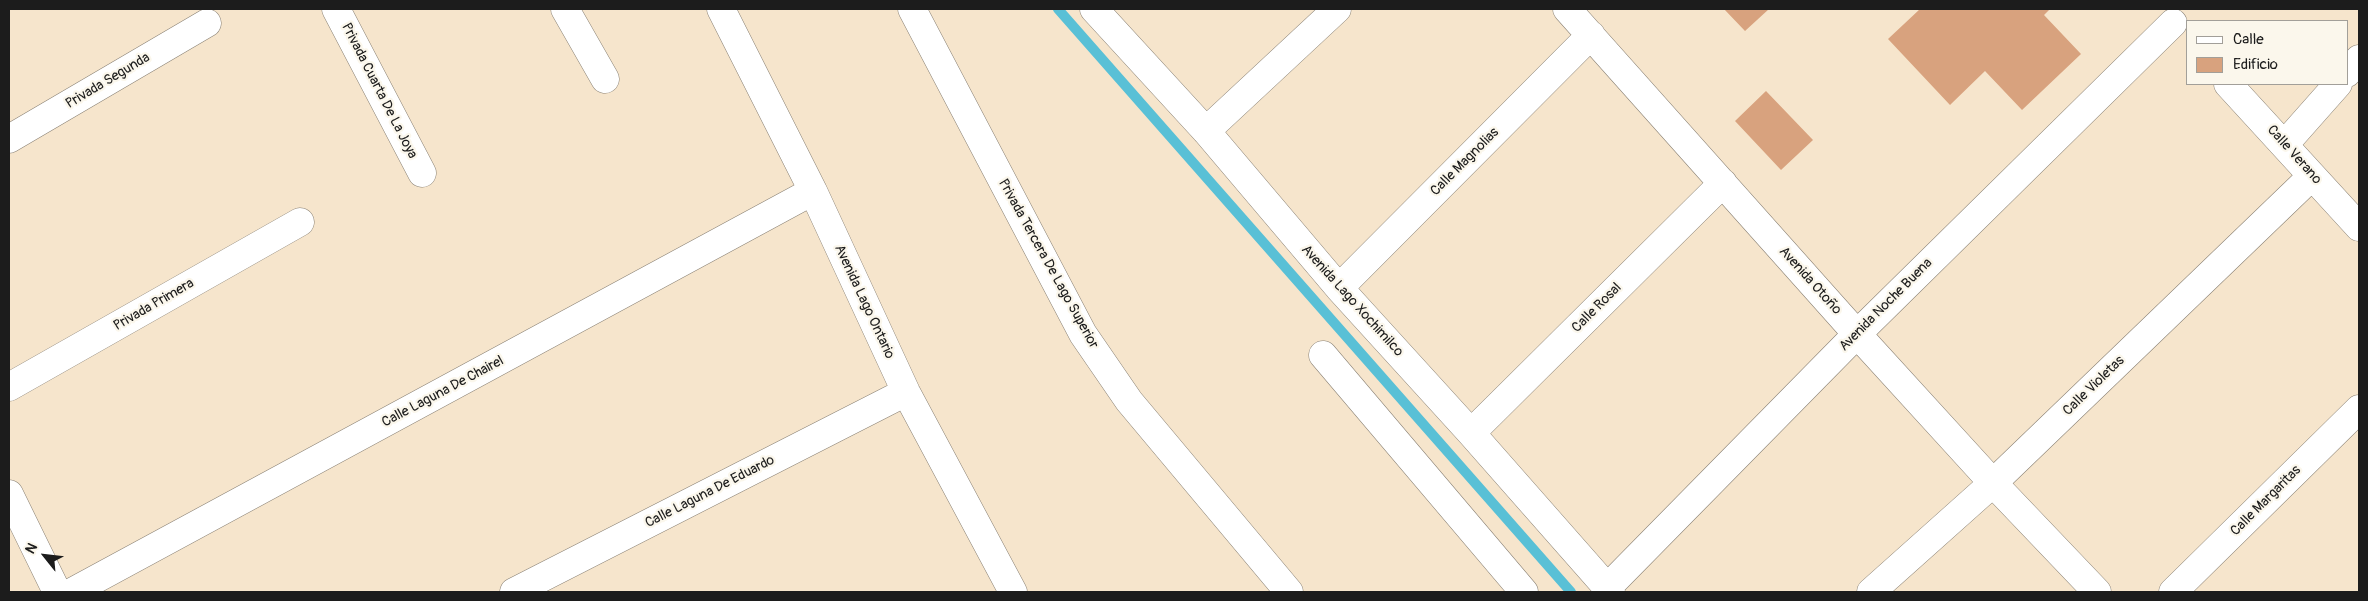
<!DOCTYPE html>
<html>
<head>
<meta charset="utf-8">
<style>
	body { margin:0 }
	#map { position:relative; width:2368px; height:601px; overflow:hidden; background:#f6e5cc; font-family:Pangolin,sans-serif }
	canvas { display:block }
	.frame { position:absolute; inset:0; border:10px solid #1c1c1c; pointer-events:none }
	.legend { position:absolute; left:2186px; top:20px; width:162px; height:65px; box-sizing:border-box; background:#fbf7ec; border:1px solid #a29f99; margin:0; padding:6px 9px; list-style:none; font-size:15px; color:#1c1c1c }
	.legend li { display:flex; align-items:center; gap:10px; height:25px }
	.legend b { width:25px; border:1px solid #a29f99 }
	.north { position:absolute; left:20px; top:531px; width:50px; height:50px; -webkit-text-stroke:4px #fbf7ec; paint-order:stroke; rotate:299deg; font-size:14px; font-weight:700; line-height:20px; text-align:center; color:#1c1c1c }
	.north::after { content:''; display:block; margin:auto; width:18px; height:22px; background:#1c1c1c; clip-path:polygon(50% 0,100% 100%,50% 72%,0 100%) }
</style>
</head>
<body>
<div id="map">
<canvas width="2368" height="601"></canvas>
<div class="frame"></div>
<ul class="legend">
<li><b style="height:6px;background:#fff"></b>Calle</li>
<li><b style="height:14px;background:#d8a27e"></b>Edificio</li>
</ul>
<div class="north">N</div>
</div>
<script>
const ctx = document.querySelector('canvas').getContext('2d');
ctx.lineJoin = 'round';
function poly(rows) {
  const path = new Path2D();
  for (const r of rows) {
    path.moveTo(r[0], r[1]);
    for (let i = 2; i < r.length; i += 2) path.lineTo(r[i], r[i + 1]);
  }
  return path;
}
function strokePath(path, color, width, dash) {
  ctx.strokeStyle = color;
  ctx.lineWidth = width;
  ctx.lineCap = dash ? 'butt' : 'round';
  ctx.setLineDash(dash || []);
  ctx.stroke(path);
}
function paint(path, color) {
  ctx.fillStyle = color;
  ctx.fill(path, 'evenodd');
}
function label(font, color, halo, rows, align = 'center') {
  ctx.font = font + ' Pangolin,sans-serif';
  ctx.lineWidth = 4.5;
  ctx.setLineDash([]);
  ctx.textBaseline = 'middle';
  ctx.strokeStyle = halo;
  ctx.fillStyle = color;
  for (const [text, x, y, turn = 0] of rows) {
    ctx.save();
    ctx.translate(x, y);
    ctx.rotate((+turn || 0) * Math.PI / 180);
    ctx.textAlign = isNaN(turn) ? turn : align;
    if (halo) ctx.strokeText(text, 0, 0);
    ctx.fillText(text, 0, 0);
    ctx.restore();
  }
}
strokePath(poly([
	[1058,9,1571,592]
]), '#59c0d6', 10);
paint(poly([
	[1724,9,1769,9,1745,31],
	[1920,9,2050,9,2044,15,2081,54,2022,110,1985,71,1950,105,1888,39],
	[1766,91,1813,140,1781,170,1735,121]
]), '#d8a27e');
const minor = poly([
	[336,9,422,173],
	[565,9,605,79],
	[721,9,813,191,906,392,1013,592],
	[912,9,1083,334,1129,401,1289,592],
	[1094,9,1206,131,1339,288,1471,433,1611,592],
	[1567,9,1857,334,1993,483,2097,592],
	[2347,73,2359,59],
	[2228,84,2359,227],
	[1206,131,1337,9],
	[9,139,207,23],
	[2284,145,2338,84],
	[1339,288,1591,35],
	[1323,355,1524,592],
	[9,387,300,222],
	[1471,433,1723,183],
	[9,494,57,592],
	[72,592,813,191],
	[514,592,906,392],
	[1606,592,1607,588,1857,334,2173,23],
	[1871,592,1993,483,2312,176],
	[2173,592,2359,409]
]);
strokePath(minor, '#898074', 29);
strokePath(minor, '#fff', 28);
label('14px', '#1c1c1c', '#fbf7ec', [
	["Privada Segunda",108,81,-31],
	["Privada Cuarta De La Joya",379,91,63],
	["Calle Verano",2294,155,48],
	["Calle Magnolias",1465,162,-45],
	["Privada Tercera De Lago Superior",1048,264,61],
	["Avenida Otoño",1810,281,48],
	["Avenida Lago Xochimilco",1352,301,48],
	["Avenida Lago Ontario",864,302,65],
	["Privada Primera",154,305,-30],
	["Avenida Noche Buena",1886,305,-45],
	["Calle Rosal",1597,308,-45],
	["Calle Violetas",2094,386,-44],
	["Calle Laguna De Chairel",443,392,-28],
	["Calle Laguna De Eduardo",710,492,-27],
	["Calle Margaritas",2266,501,-45]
]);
</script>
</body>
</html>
